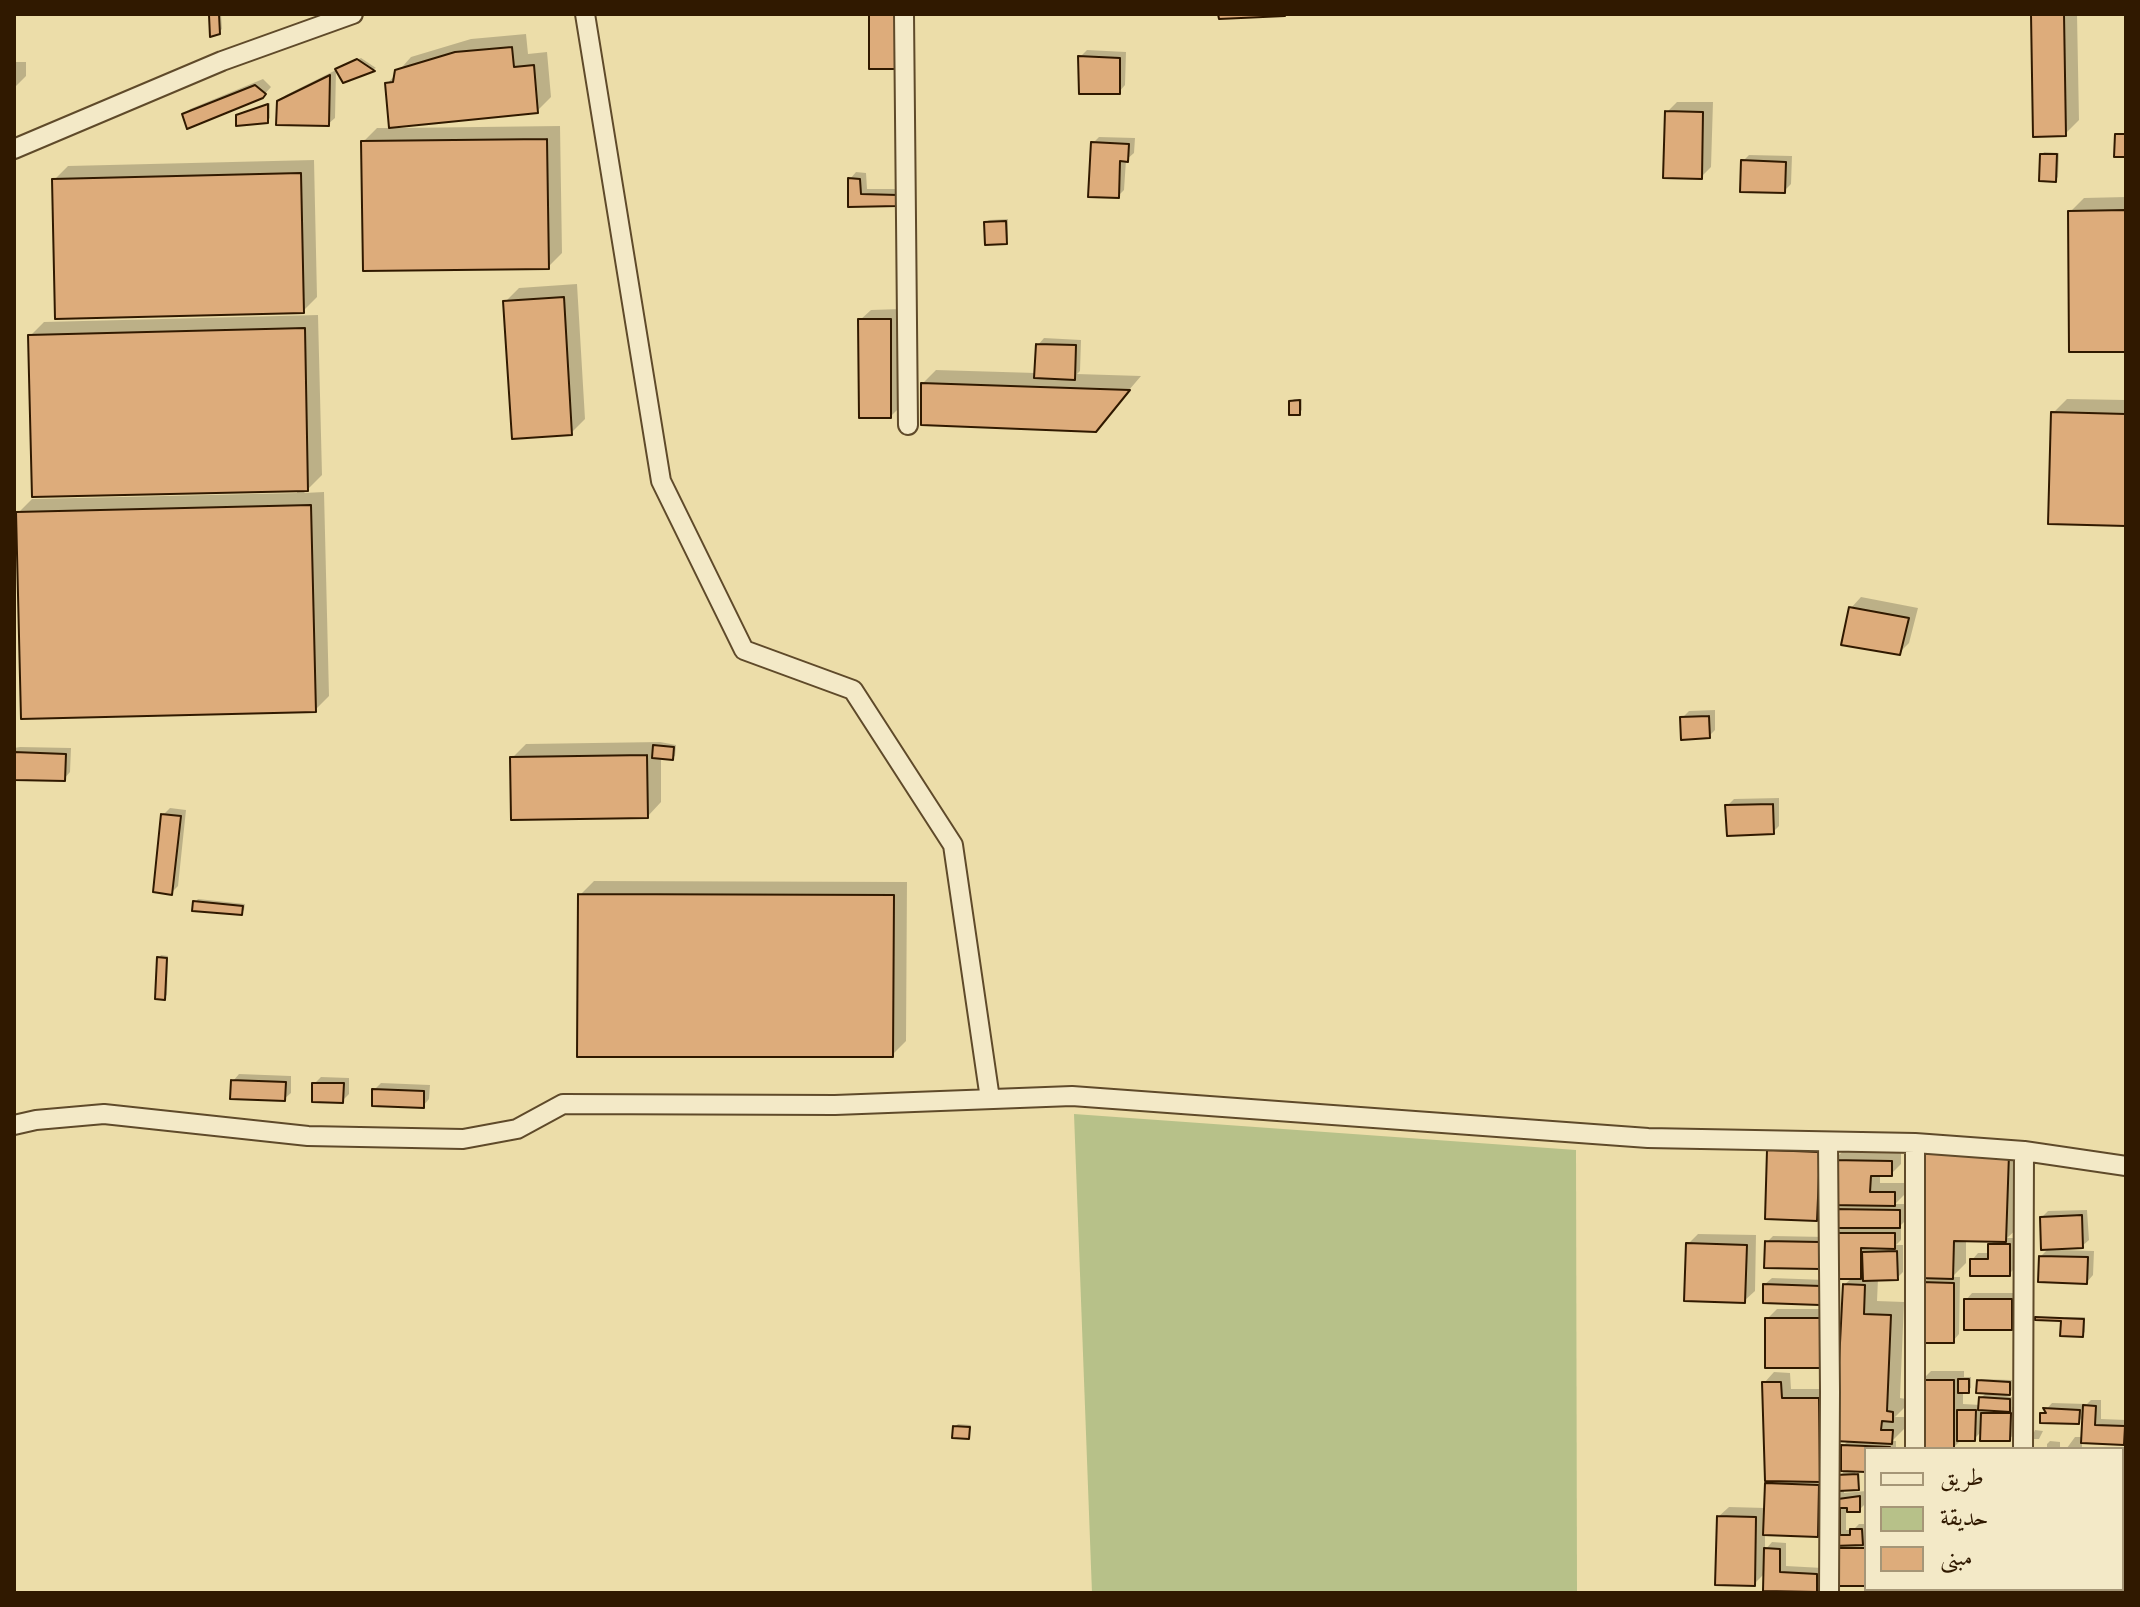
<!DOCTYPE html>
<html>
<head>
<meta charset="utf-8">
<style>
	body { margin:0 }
	#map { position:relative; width:2140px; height:1607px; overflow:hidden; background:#ecdda9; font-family:"EB Garamond",Amiri,serif }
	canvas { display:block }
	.frame { position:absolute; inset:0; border:16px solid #301900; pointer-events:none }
	.legend { position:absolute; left:1864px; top:1447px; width:260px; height:144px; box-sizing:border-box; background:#f3e9c7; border:2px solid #a59677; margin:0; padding:10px 14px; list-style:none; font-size:24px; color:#301900 }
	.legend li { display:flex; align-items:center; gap:16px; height:40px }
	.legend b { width:40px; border:2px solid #a59677 }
</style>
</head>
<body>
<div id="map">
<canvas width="2140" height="1607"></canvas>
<div class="frame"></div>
<ul class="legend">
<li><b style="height:10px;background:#f3e9c7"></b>طريق</li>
<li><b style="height:22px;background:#b7c189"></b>حديقة</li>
<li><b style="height:22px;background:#ddac7b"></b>مبنى</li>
</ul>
</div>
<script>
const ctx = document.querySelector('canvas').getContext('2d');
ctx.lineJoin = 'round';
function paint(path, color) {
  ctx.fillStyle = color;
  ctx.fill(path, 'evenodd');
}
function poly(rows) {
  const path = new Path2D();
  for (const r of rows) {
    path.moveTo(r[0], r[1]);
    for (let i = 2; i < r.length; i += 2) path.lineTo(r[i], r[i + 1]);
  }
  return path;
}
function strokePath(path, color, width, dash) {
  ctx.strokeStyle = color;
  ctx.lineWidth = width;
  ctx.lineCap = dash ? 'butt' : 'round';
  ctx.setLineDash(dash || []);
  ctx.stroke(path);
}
paint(poly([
	[1074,1114,1576,1150,1577,1593,1092,1593]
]), '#b7c189');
paint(poly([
	[213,14,221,14,222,29,219,32,211,16],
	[2033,14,2077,14,2079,120,2065,134],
	[526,34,528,54,547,52,551,97,537,111,398,125,398,128,560,126,562,253,548,267,363,142,377,128,391,128,387,84,411,57,471,39],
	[1087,50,1126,52,1125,85,1119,92,1080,57],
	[361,58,376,68,344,81,338,69],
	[14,62,26,62,26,76,14,88],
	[336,70,335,118,328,124,279,102,286,95],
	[263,79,271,87,262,97,184,115,190,109],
	[1677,102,1713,102,1711,167,1701,177,1667,112],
	[270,103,270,118,267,121,238,116],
	[1099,137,1135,138,1134,153,1126,160,1124,190,1118,196,1093,143],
	[2044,152,2059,153,2058,177,2056,180,2042,155],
	[1749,155,1792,156,1791,184,1784,191,1743,161],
	[314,160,317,297,303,311,54,180,68,166],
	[856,172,866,173,867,189,903,189,904,197,850,204,850,179],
	[2126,197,2126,350,2070,212,2084,198],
	[1008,219,1008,239,1006,242,986,222,989,220],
	[577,284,585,419,571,433,505,302,519,288],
	[901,309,901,406,891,416,860,320,871,310],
	[318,315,322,475,304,493,324,492,329,696,315,710,18,513,32,499,297,493,297,489,30,336,44,322],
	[1044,338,1081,340,1080,371,1077,374,1141,376,1095,430,923,383,936,370,1036,373,1038,345],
	[1294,399,1302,399,1302,410,1299,413,1291,402],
	[2067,399,2126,400,2126,524,2053,413],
	[1861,597,1918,608,1909,643,1899,653,1851,608],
	[1715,710,1715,730,1709,736,1682,718,1689,711],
	[660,742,676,745,675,756,672,758,661,757,661,802,648,816,512,758,526,744],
	[20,747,71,748,70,772,64,779,14,778,14,748],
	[1779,798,1779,826,1773,832,1727,806,1734,799],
	[170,808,186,810,178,886,171,893,163,815],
	[594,881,907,882,906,1041,892,1055,580,895],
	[198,899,245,904,244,910,241,913,195,902],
	[161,955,168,956,167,995,164,998,159,958],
	[239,1074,291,1076,291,1093,284,1099,233,1081],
	[321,1077,349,1078,349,1094,342,1101,314,1084],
	[381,1083,430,1085,429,1099,423,1106,374,1090],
	[1938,1138,2022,1141,2019,1227,2007,1238,2016,1238,2016,1267,2009,1274,1972,1260,1978,1253,1990,1253,1990,1245,1995,1240,1966,1239,1966,1263,1952,1277,1960,1277,1959,1334,1953,1341,1923,1283,1930,1276],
	[1780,1140,1829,1142,1827,1209,1817,1219,1769,1151],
	[1843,1151,1901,1152,1901,1164,1891,1174,1880,1174,1880,1183,1905,1183,1905,1194,1895,1204,1906,1204,1906,1220,1898,1228,1901,1228,1901,1240,1896,1245,1903,1245,1903,1272,1897,1278,1878,1279,1877,1301,1904,1302,1900,1398,1906,1399,1906,1406,1895,1417,1906,1417,1905,1428,1892,1441,1896,1441,1896,1449,1866,1449,1866,1470,1860,1470,1860,1486,1859,1464,1855,1464,1856,1488,1844,1489,1844,1493,1866,1491,1866,1503,1859,1510,1846,1510,1846,1530,1853,1530,1859,1524,1866,1524,1866,1584,1834,1584,1838,1476,1843,1473,1843,1446,1849,1440,1844,1285,1853,1277,1836,1233,1844,1226,1835,1210,1842,1204,1833,1161],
	[2087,1210,2089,1240,2082,1246,2061,1247,2061,1250,2094,1251,2093,1275,2087,1282,2041,1256,2050,1247,2042,1217,2048,1211],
	[1698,1234,1756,1235,1755,1291,1744,1301,1688,1244],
	[1773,1236,1826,1237,1819,1267,1767,1242],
	[1772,1278,1826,1280,1826,1297,1819,1303,1765,1284],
	[1972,1293,2018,1293,2018,1321,2011,1328,1966,1300],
	[1777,1309,1830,1309,1820,1366,1767,1319],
	[2066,1317,2085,1317,2085,1332,2082,1335,2063,1319],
	[1931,1371,1964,1371,1964,1377,1971,1377,1971,1388,1963,1391,1963,1404,1981,1405,1981,1398,1987,1392,1979,1381,1981,1379,2012,1380,2012,1390,2006,1396,2012,1397,2012,1407,2016,1408,2016,1433,2009,1439,1982,1431,1974,1439,1962,1439,1953,1448,1921,1381],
	[1774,1372,1790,1373,1791,1389,1828,1389,1827,1525,1817,1535,1765,1533,1765,1550,1772,1542,1786,1543,1786,1566,1823,1568,1822,1584,1816,1590,1766,1572,1754,1584,1718,1517,1729,1507,1766,1508,1767,1484,1772,1479,1764,1383],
	[2091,1400,2101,1400,2101,1419,2126,1420,2126,1440,2123,1443,2082,1441,2082,1449,2048,1449,2050,1447,2047,1447,2047,1444,2050,1441,2060,1442,2060,1448,2067,1448,2075,1437,2084,1437,2084,1416,2078,1422,2042,1414,2052,1403,2087,1404],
	[958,1424,971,1425,968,1437,955,1427],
	[2035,1430,2043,1431,2039,1439,2031,1439],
	[2122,1461,2126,1461,2125,1493,2122,1496],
	[2122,1504,2122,1517,2126,1517,2126,1579,2122,1583]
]), '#0003');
const building = poly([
	[219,14,220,34,210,37,209,15,219,14],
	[869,14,899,14,899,69,869,69,869,14],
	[1218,14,1285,14,1285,16,1219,19,1218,14],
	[2031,14,2064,14,2066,136,2033,137,2031,14],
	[512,47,514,67,534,65,538,113,389,128,385,83,393,82,395,70,455,52,512,47],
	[1078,56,1120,58,1120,94,1079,94,1078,56],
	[357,59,375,71,343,83,335,69,357,59],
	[330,75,329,126,276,125,277,101,330,75],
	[255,85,266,94,263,98,187,129,182,114,255,85],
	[268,104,268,123,236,126,236,115,268,104],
	[1665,111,1703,112,1702,179,1663,178,1665,111],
	[2115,134,2126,134,2126,157,2114,157,2115,134],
	[547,139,549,269,363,271,361,141,547,139],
	[1091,142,1129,144,1128,162,1120,161,1119,198,1088,197,1091,142],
	[2040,154,2057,154,2056,182,2039,181,2040,154],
	[1741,160,1786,162,1785,193,1740,192,1741,160],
	[301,173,304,313,55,319,52,179,301,173],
	[848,178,860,179,861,194,898,195,898,206,848,207,848,178],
	[2126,210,2126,352,2069,352,2068,211,2126,210],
	[1006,221,1007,244,985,245,984,222,1006,221],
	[564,297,572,435,512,439,503,301,564,297],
	[858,319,891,319,891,418,859,418,858,319],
	[305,328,308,491,32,497,28,335,305,328],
	[1036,344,1076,345,1075,380,1034,378,1036,344],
	[921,383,1130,390,1096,432,921,425,921,383],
	[1300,400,1300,415,1289,415,1289,401,1300,400],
	[2051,412,2126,414,2126,526,2048,524,2051,412],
	[311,505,316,712,21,719,16,512,311,505],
	[1849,607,1909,618,1900,655,1841,645,1849,607],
	[1709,716,1710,738,1681,740,1680,717,1709,716],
	[653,745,674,747,673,760,652,758,653,745],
	[14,752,66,754,65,781,14,780,14,752],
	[647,755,648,818,511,820,510,757,647,755],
	[1773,804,1774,834,1727,836,1725,805,1773,804],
	[161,814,181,816,172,895,153,892,161,814],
	[578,894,894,895,893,1057,577,1057,578,894],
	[193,901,243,906,242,915,192,911,193,901],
	[157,957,167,958,165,1000,155,999,157,957],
	[231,1080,286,1082,285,1101,230,1099,231,1080],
	[312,1083,344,1083,343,1103,312,1102,312,1083],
	[372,1089,424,1091,424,1108,372,1106,372,1089],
	[1767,1150,1820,1152,1817,1221,1765,1219,1767,1150],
	[1922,1151,2009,1154,2006,1242,1954,1241,1953,1279,1918,1278,1922,1151],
	[1831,1160,1892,1161,1892,1176,1871,1176,1870,1192,1895,1192,1895,1206,1830,1205,1831,1160],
	[1833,1209,1900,1210,1900,1228,1833,1228,1833,1209],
	[2082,1215,2083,1248,2041,1250,2040,1217,2082,1215],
	[1834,1233,1895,1233,1895,1249,1861,1248,1861,1279,1834,1279,1834,1233],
	[1765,1241,1820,1242,1820,1269,1764,1268,1765,1241],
	[1686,1243,1747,1245,1745,1303,1684,1301,1686,1243],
	[1988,1244,2010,1244,2010,1276,1970,1276,1970,1259,1988,1259,1988,1244],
	[1897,1251,1898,1280,1863,1281,1862,1252,1897,1251],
	[2039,1256,2088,1257,2087,1284,2038,1282,2039,1256],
	[1921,1282,1954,1283,1954,1343,1921,1343,1921,1282],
	[1763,1284,1821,1286,1820,1305,1763,1303,1763,1284],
	[1843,1284,1865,1285,1864,1314,1891,1315,1887,1411,1893,1412,1893,1422,1882,1421,1881,1430,1893,1430,1892,1444,1835,1441,1843,1284],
	[1964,1299,2012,1299,2012,1330,1964,1330,1964,1299],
	[2035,1317,2084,1319,2083,1337,2060,1336,2061,1321,2035,1320,2035,1317],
	[1765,1318,1821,1318,1821,1368,1765,1368,1765,1318],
	[1958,1379,1969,1379,1969,1393,1958,1393,1958,1379],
	[1919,1380,1954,1380,1954,1449,1918,1449,1919,1380],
	[1977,1380,2010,1382,2010,1395,1976,1393,1977,1380],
	[1762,1382,1781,1382,1782,1398,1819,1398,1820,1482,1765,1481,1762,1382],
	[1979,1397,2010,1399,2010,1412,1978,1410,1979,1397],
	[2083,1405,2096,1406,2095,1425,2125,1426,2124,1445,2081,1443,2083,1405],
	[2043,1408,2080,1410,2079,1424,2040,1423,2040,1413,2046,1413,2043,1408],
	[1957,1410,1976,1410,1975,1441,1957,1441,1957,1410],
	[1981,1413,2011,1413,2010,1441,1980,1441,1981,1413],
	[953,1426,970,1427,969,1439,952,1438,953,1426],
	[1841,1445,1890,1447,1890,1449,1866,1449,1866,1472,1841,1471,1841,1445],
	[1858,1474,1859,1490,1838,1491,1836,1475,1858,1474],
	[1765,1483,1819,1485,1818,1537,1763,1535,1765,1483],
	[1838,1494,1838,1499,1860,1496,1860,1512,1847,1512,1847,1508,1840,1508,1840,1535,1850,1535,1850,1529,1862,1529,1863,1545,1833,1546,1838,1494],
	[1717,1516,1756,1517,1755,1586,1715,1585,1717,1516],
	[1764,1548,1780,1549,1780,1572,1817,1574,1817,1592,1763,1591,1764,1548],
	[1832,1548,1866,1548,1866,1586,1832,1586,1832,1548]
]);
paint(building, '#ddac7b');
strokePath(building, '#301900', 2);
const minor = poly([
	[585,14,661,481,744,650,853,690,953,845,990,1099],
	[904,14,908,425],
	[14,149,222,61,353,14],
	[14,1125,36,1120,104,1114,308,1136,463,1139,517,1129,563,1104,835,1105,1072,1096,1648,1138,1915,1143,2024,1151,2126,1166],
	[1828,1143,1830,1392,1829,1593],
	[1915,1449,1915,1143],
	[2023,1449,2024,1151],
	[1915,1593,1915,1589],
	[2023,1593,2023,1589]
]);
strokePath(minor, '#5f4a2a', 22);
strokePath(minor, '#f3e9c7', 18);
</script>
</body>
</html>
